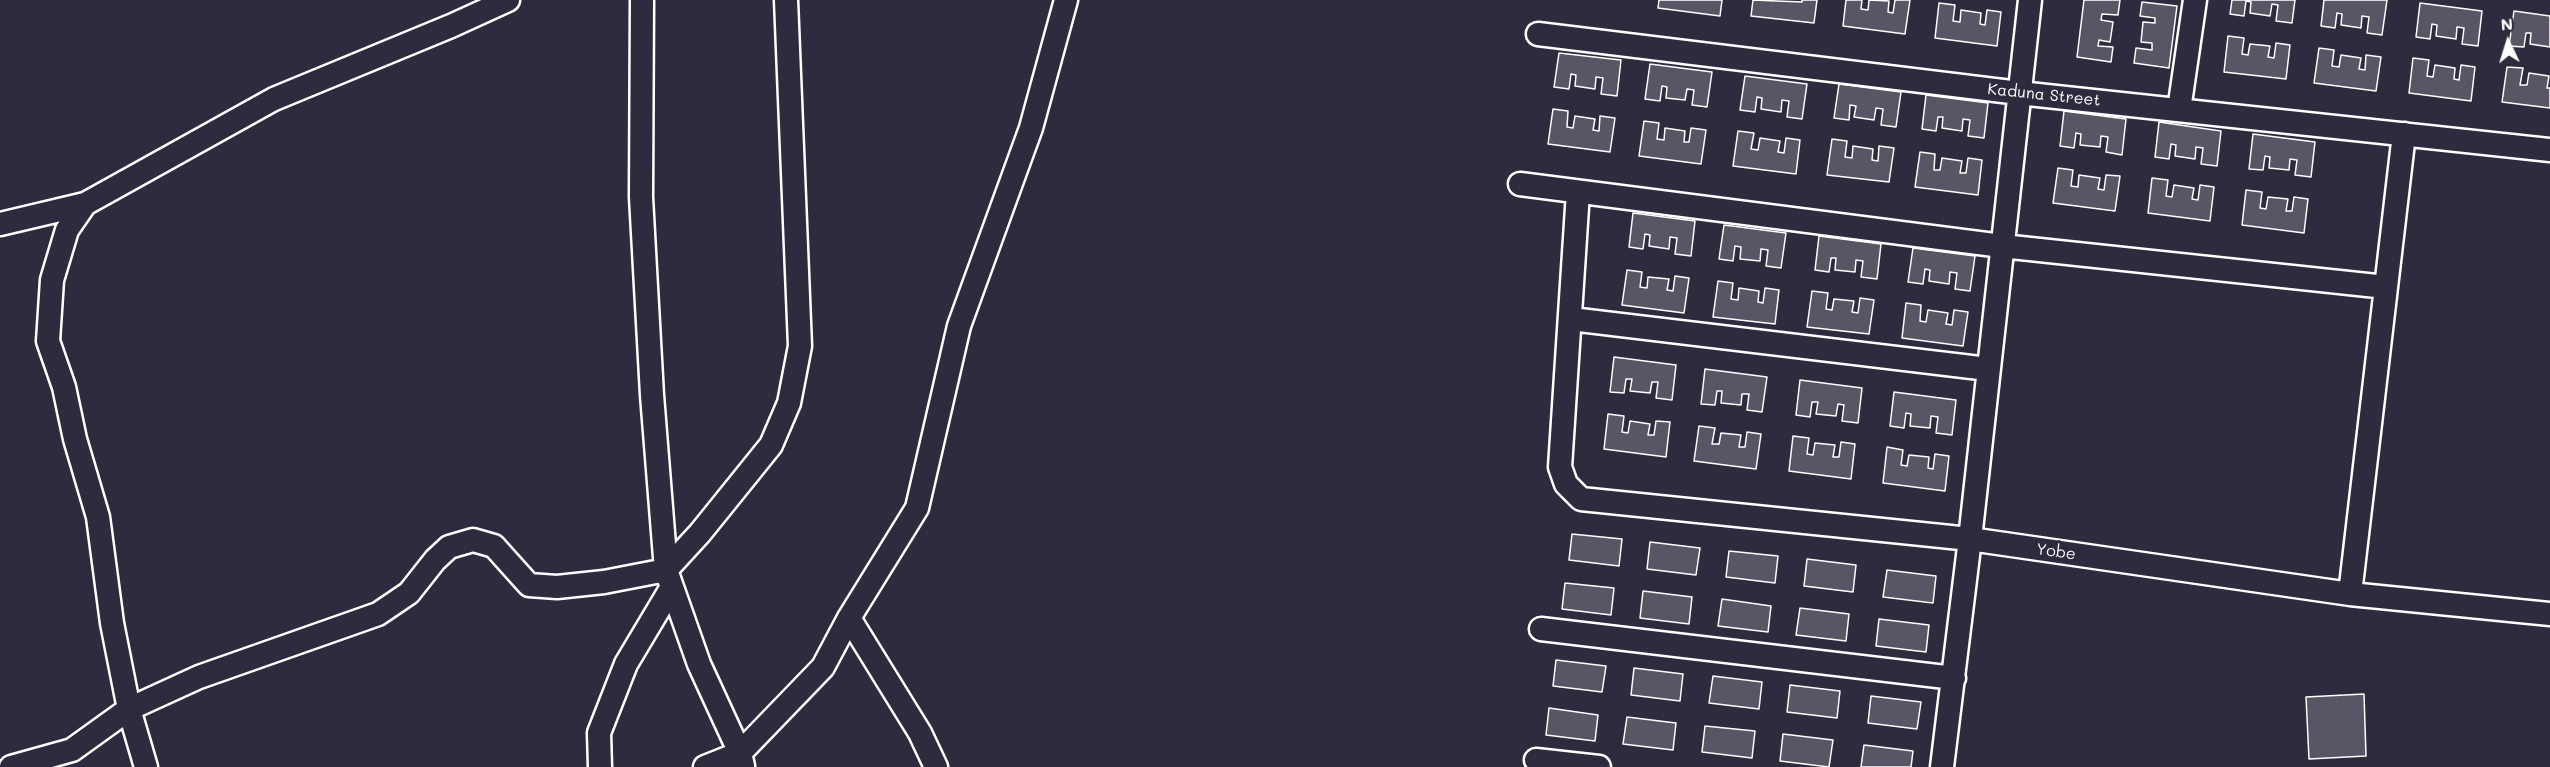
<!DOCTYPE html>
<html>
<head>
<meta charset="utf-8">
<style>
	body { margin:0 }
	#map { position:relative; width:2550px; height:767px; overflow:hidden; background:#2f2a3d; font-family:Mali,sans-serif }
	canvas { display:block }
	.north { position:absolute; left:2478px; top:12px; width:60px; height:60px; -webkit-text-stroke:4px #2f2a3d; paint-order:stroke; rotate:356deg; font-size:16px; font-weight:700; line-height:24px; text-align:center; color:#fff }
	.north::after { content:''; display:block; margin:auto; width:21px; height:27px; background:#fff; clip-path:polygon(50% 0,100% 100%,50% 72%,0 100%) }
</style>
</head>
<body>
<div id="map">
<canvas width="2550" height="767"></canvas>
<div class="north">N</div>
</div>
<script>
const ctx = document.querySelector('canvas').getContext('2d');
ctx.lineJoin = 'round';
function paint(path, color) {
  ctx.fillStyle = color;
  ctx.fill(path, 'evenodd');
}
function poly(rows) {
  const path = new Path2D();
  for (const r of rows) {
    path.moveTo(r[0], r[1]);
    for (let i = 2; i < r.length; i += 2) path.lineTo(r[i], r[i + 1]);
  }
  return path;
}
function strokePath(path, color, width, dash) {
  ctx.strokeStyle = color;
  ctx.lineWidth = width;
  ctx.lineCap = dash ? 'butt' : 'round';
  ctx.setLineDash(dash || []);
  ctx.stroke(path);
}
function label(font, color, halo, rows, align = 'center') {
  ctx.font = font + ' Mali,sans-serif';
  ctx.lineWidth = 6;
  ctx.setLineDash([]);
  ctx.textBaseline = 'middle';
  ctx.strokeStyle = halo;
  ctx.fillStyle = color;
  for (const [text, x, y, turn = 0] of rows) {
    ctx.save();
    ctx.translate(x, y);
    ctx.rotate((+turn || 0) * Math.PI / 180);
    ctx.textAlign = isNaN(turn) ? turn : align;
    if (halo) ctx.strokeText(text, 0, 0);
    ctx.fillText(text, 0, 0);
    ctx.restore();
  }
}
const building = poly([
	[1659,0,1722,0,1720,16,1658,8,1659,0],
	[1753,0,1802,2,1802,0,1817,0,1814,23,1751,16,1753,0],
	[1846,0,1862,0,1861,9,1868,10,1869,0,1889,1,1888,12,1893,13,1895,0,1910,0,1905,34,1843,26,1846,0],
	[2084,0,2120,0,2118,15,2102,14,2101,20,2113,22,2110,42,2099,40,2098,46,2113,47,2111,62,2077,57,2084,0],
	[2232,0,2295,0,2292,23,2276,21,2278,5,2272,4,2270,16,2250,13,2251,2,2246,1,2244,16,2230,14,2232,0],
	[2324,0,2387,0,2382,35,2367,33,2369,17,2362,16,2361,28,2341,25,2342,14,2337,13,2335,28,2321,26,2324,0],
	[2142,2,2177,6,2169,68,2134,63,2136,48,2152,50,2152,43,2141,42,2143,22,2155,23,2155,18,2140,16,2142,2],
	[1939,3,1955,5,1953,21,1960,22,1961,10,1981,13,1980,24,1985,25,1987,10,2001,12,1997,46,1935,38,1939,3],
	[2420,3,2482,11,2478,46,2462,44,2464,28,2457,27,2456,39,2436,36,2437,25,2432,24,2430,39,2416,37,2420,3],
	[2514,11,2550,16,2550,47,2530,44,2531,33,2526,33,2524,47,2509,46,2514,11],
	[2228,36,2244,38,2242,54,2248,55,2250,44,2270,46,2268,57,2274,58,2276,43,2290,45,2286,79,2224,72,2228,36],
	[2319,48,2334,50,2332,66,2339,67,2341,55,2361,58,2359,69,2365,70,2366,55,2381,57,2376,91,2314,83,2319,48],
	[1559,53,1621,60,1617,96,1601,94,1603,78,1596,77,1595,89,1575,86,1576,75,1571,74,1569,89,1554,87,1559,53],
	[2413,58,2429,60,2427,76,2433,77,2435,65,2455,68,2454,79,2459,80,2461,65,2475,67,2471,101,2409,93,2413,58],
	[1650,64,1712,72,1707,107,1692,105,1694,90,1687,89,1685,100,1666,98,1667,87,1662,86,1660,101,1645,99,1650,64],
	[2507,67,2523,68,2520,85,2527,85,2529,73,2549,76,2547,88,2550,88,2550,108,2502,102,2507,67],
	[1745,76,1807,84,1802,119,1787,117,1789,101,1782,100,1781,112,1761,109,1762,98,1757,97,1755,112,1740,110,1745,76],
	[1839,84,1901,92,1896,127,1881,125,1883,109,1876,108,1874,120,1854,117,1856,106,1850,105,1849,120,1834,118,1839,84],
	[1926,95,1988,103,1984,138,1968,136,1970,120,1963,119,1962,131,1942,128,1943,117,1938,117,1936,131,1922,129,1926,95],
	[1553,109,1568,111,1567,127,1573,128,1575,116,1595,119,1593,130,1599,131,1600,116,1615,118,1610,152,1548,144,1553,109],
	[2064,111,2126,119,2122,155,2106,152,2108,137,2101,136,2100,147,2080,145,2081,134,2076,133,2074,148,2060,146,2064,111],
	[1644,121,1659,123,1657,139,1664,140,1665,128,1685,131,1684,142,1689,142,1691,128,1706,130,1701,164,1639,156,1644,121],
	[2159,122,2221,131,2217,166,2201,164,2203,148,2196,147,2195,159,2175,156,2176,145,2171,144,2169,159,2155,157,2159,122],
	[1738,131,1754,133,1751,149,1758,150,1760,138,1780,141,1778,152,1784,153,1786,138,1800,140,1796,174,1733,166,1738,131],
	[2253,134,2315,142,2311,177,2295,175,2297,160,2290,159,2289,170,2269,168,2270,157,2265,156,2263,170,2249,169,2253,134],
	[1832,139,1847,141,1845,157,1852,158,1853,146,1873,149,1872,160,1878,161,1879,146,1894,148,1889,182,1827,175,1832,139],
	[1920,152,1935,154,1934,170,1940,170,1942,158,1962,161,1960,173,1966,173,1968,158,1982,160,1978,195,1915,187,1920,152],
	[2058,168,2073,170,2071,186,2078,187,2079,175,2100,178,2098,189,2104,190,2106,175,2120,176,2115,211,2053,203,2058,168],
	[2152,178,2168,180,2166,196,2172,197,2174,185,2194,188,2192,199,2198,200,2200,185,2214,187,2210,221,2148,213,2152,178],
	[2246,190,2262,192,2260,208,2266,209,2268,197,2288,199,2286,211,2292,211,2294,197,2308,199,2304,233,2242,225,2246,190],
	[1633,213,1695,221,1691,256,1675,254,1677,238,1670,237,1669,249,1649,246,1650,235,1645,234,1643,249,1629,247,1633,213],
	[1724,225,1786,233,1781,268,1766,266,1768,250,1761,249,1760,261,1740,259,1741,247,1735,246,1733,261,1719,259,1724,225],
	[1819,236,1881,244,1877,279,1861,277,1863,261,1856,260,1855,272,1835,270,1836,258,1831,258,1829,272,1815,270,1819,236],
	[1913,248,1975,256,1970,291,1955,289,1957,273,1950,272,1949,284,1929,281,1930,270,1925,269,1923,284,1908,282,1913,248],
	[1627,270,1642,272,1640,287,1647,288,1648,277,1669,279,1667,290,1673,291,1675,276,1689,278,1684,313,1622,305,1627,270],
	[1718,281,1733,283,1731,299,1738,300,1739,288,1759,291,1758,302,1763,303,1765,288,1779,290,1775,324,1713,317,1718,281],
	[1812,291,1828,293,1826,309,1832,310,1834,299,1854,301,1852,312,1858,313,1860,298,1874,300,1869,334,1807,327,1812,291],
	[1906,303,1921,305,1920,321,1926,322,1928,310,1948,313,1946,324,1952,325,1954,310,1968,312,1963,346,1902,338,1906,303],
	[1614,357,1676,365,1672,400,1656,398,1658,382,1652,382,1650,393,1630,391,1632,379,1626,379,1624,393,1610,392,1614,357],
	[1705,369,1767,377,1762,412,1747,410,1749,394,1742,394,1741,405,1721,403,1722,391,1717,391,1715,405,1701,404,1705,369],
	[1800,380,1862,388,1858,423,1842,421,1844,405,1838,404,1836,416,1816,414,1818,402,1812,402,1810,417,1796,415,1800,380],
	[1894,392,1956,400,1952,435,1936,433,1938,417,1931,416,1930,428,1910,426,1911,414,1906,413,1904,428,1890,426,1894,392],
	[1608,414,1624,416,1622,432,1628,433,1630,421,1650,424,1648,435,1654,435,1656,421,1670,422,1666,457,1604,449,1608,414],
	[1699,426,1715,428,1712,444,1719,444,1721,433,1741,435,1739,447,1745,447,1747,432,1761,434,1756,469,1694,461,1699,426],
	[1793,436,1809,438,1807,454,1813,455,1815,443,1835,445,1833,457,1839,457,1841,442,1855,444,1851,479,1789,471,1793,436],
	[1887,447,1903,450,1901,465,1907,466,1909,455,1929,457,1928,468,1933,469,1935,454,1949,456,1945,491,1883,483,1887,447],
	[1572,534,1622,539,1619,566,1569,560,1572,534],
	[1650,542,1700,548,1696,575,1647,569,1650,542],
	[1729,551,1778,556,1775,583,1726,577,1729,551],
	[1807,559,1856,565,1853,592,1804,586,1807,559],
	[1887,570,1936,576,1933,603,1883,597,1887,570],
	[1565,583,1614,588,1611,615,1562,609,1565,583],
	[1643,591,1692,597,1689,624,1640,618,1643,591],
	[1722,599,1771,606,1768,632,1718,626,1722,599],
	[1800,608,1849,614,1846,641,1796,635,1800,608],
	[1879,619,1929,625,1926,652,1876,646,1879,619],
	[1556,660,1606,666,1602,692,1553,686,1556,660],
	[1634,668,1683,674,1680,701,1631,695,1634,668],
	[1713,676,1762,682,1759,709,1709,703,1713,676],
	[1790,685,1840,691,1837,718,1787,712,1790,685],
	[2364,694,2366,756,2309,759,2306,697,2364,694],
	[1871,696,1921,702,1917,729,1868,723,1871,696],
	[1549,708,1598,715,1595,741,1546,735,1549,708],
	[1627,717,1676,723,1673,750,1623,744,1627,717],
	[1705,726,1755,731,1752,758,1702,752,1705,726],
	[1783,734,1833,740,1829,767,1780,761,1783,734],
	[1864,745,1913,751,1911,767,1861,767,1864,745]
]);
paint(building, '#595564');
strokePath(building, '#fff', 1.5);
const street = poly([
	[642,0,641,197,652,395,666,570,699,664,740,753,743,766],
	[1538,34,2019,93,2550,150],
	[2179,110,2195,0],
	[1520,184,2002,246,2386,287],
	[1578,192,1560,467,1566,484,1581,499,1970,539,2350,594,2550,614],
	[85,204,67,230,52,280,48,341,64,387,75,439,98,517,112,623,129,709,146,767],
	[0,224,85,204,274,99,451,26,508,0],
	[1571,319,1988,369],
	[2350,594,2404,134],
	[849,618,920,733,936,767],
	[1541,629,1954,678],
	[1536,760,1599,767],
	[11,767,72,750,129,709,199,677,378,614,409,593,435,560,449,547,473,540,494,546,529,585,557,587,604,582,666,570,700,533,771,445,789,403,800,346,786,0],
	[600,767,599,733,626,664,672,587],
	[705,767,740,753,823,667,849,618,917,508,959,326,1031,128,1066,0],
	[1942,767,1970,539,2030,0]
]);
strokePath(street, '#fff', 27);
strokePath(street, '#2f2a3d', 22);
label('16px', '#fff', '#2f2a3d', [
	["Kaduna Street",2044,95,6],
	["Yobe",2056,552,8]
]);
</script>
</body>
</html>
